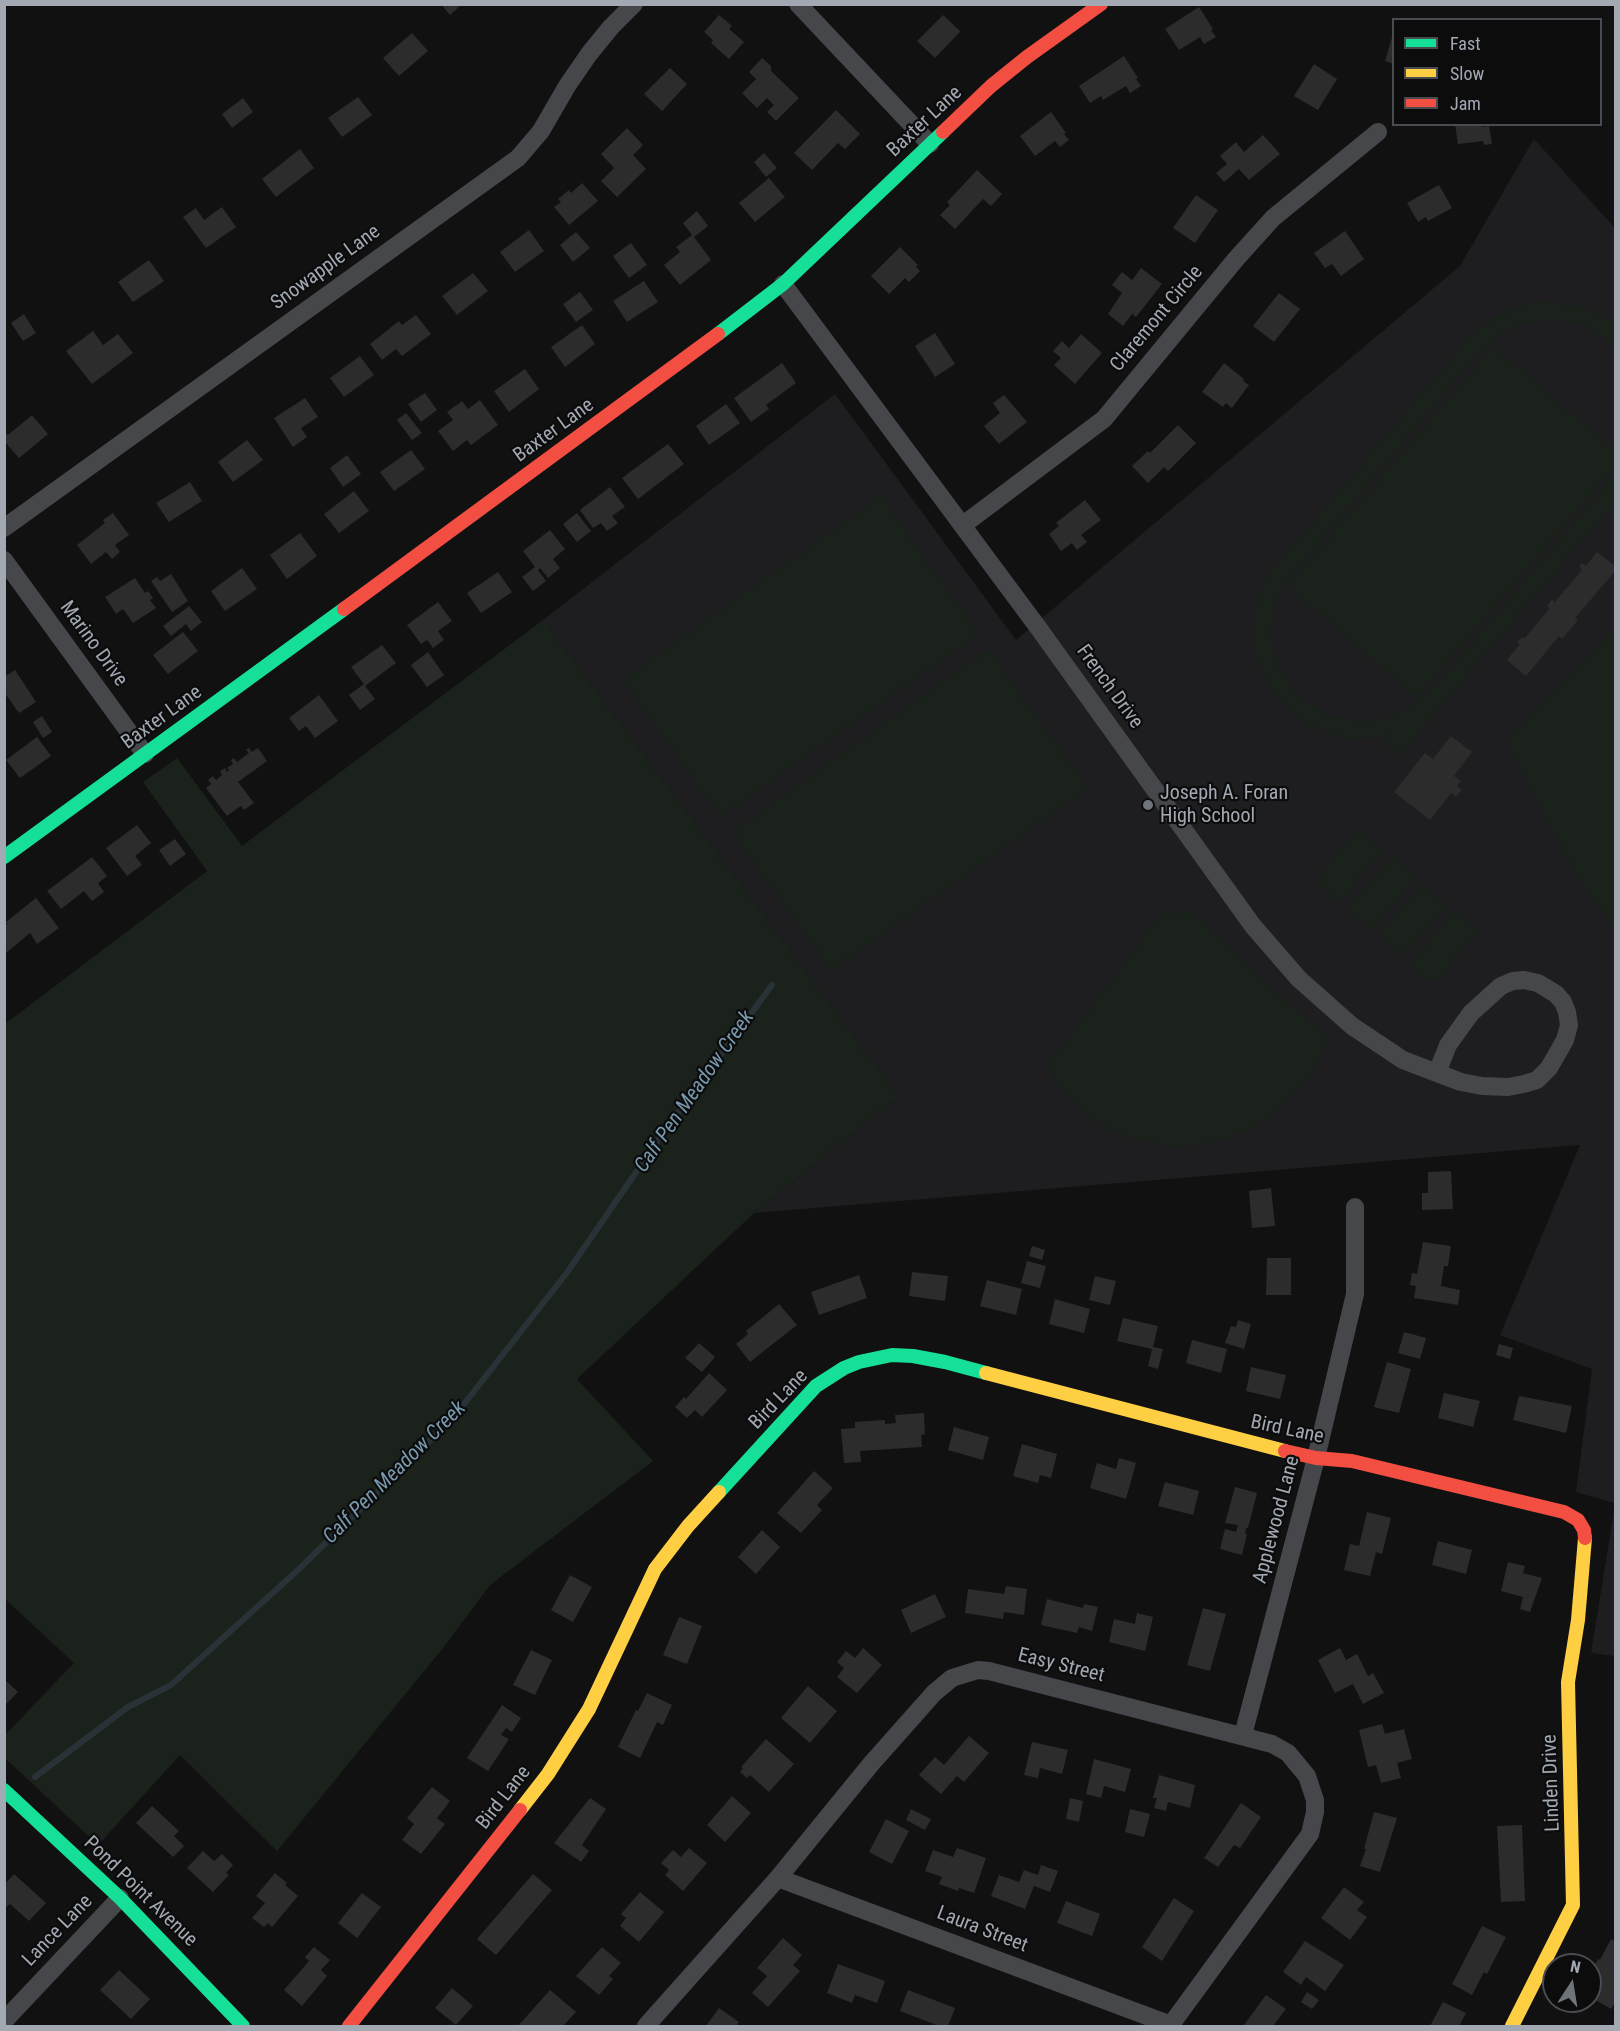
<!DOCTYPE html>
<html>
<head>
<meta charset="utf-8">
<style>
	body { margin:0 }
	#map { position:relative; width:1620px; height:2031px; overflow:hidden; background:#111112; font-family:"Roboto Condensed",sans-serif }
	canvas { display:block }
	.frame { position:absolute; inset:0; border:6px solid #a2a9b3; pointer-events:none }
	.legend { position:absolute; left:1392px; top:18px; width:210px; height:108px; box-sizing:border-box; background:#0c0c0d; border:2px solid #484b4f; margin:0; padding:8px 10px; list-style:none; font-size:18px; color:#a2a9b3 }
	.legend li { display:flex; align-items:center; gap:12px; height:30px }
	.legend b { width:30px; border:2px solid #484b4f }
	.north { position:absolute; left:1542px; top:1953px; width:60px; height:60px; box-sizing:border-box; background:#0c0c0d; border:2px solid #484b4f; border-radius:50%; rotate:12deg; font-size:16px; font-weight:700; line-height:24px; text-align:center; color:#a2a9b3 }
	.north::after { content:''; display:block; margin:auto; width:21px; height:27px; background:#6f747b; clip-path:polygon(50% 0,100% 100%,50% 72%,0 100%) }
</style>
</head>
<body>
<div id="map">
<canvas width="1620" height="2031"></canvas>
<div class="frame"></div>
<ul class="legend">
<li><b style="height:8px;background:#16e098"></b>Fast</li>
<li><b style="height:8px;background:#ffcf43"></b>Slow</li>
<li><b style="height:8px;background:#f24e42"></b>Jam</li>
</ul>
<div class="north">N</div>
</div>
<script>
const ctx = document.querySelector('canvas').getContext('2d');
ctx.lineJoin = 'round';
function paint(path, color) {
  ctx.fillStyle = color;
  ctx.fill(path, 'evenodd');
}
function poly(rows) {
  const path = new Path2D();
  for (const r of rows) {
    path.moveTo(r[0], r[1]);
    for (let i = 2; i < r.length; i += 2) path.lineTo(r[i], r[i + 1]);
  }
  return path;
}
function strokePath(path, color, width, dash) {
  ctx.strokeStyle = color;
  ctx.lineWidth = width;
  ctx.lineCap = dash ? 'butt' : 'round';
  ctx.setLineDash(dash || []);
  ctx.stroke(path);
}
function label(font, color, halo, rows, align = 'center') {
  ctx.font = font + ' "Roboto Condensed",sans-serif';
  ctx.lineWidth = 4.5;
  ctx.setLineDash([]);
  ctx.textBaseline = 'middle';
  ctx.strokeStyle = halo;
  ctx.fillStyle = color;
  for (const [text, x, y, turn = 0] of rows) {
    ctx.save();
    ctx.translate(x, y);
    ctx.rotate((+turn || 0) * Math.PI / 180);
    ctx.textAlign = isNaN(turn) ? turn : align;
    if (halo) ctx.strokeText(text, 0, 0);
    ctx.fillText(text, 0, 0);
    ctx.restore();
  }
}
paint(poly([
	[1534,139,1615,228,1615,1503,1576,1492,1592,1369,1500,1335,1580,1145,754,1213,899,1096,543,620,835,394,1016,640,1460,266],
	[1615,1505,1615,1656,1591,1653]
]), '#1e1e20');
paint(poly([
	[1541,302,1575,305,1607,318,1615,324,1615,348,1596,332,1582,326,1567,321,1551,320,1535,321,1505,331,1481,351,1285,583,1274,609,1271,637,1274,652,1285,678,1303,700,1328,714,1341,719,1369,721,1384,719,1410,708,1432,689,1615,474,1615,502,1399,756,1385,744,1392,735,1355,739,1338,736,1306,724,1280,702,1270,688,1256,657,1253,640,1256,606,1268,574,1467,340,1493,318,1524,305],
	[1493,346,1615,451,1615,467,1417,698,1287,586],
	[881,496,979,634,721,817,622,680],
	[543,620,899,1096,754,1213,577,1379,653,1461,490,1585,443,1648,277,1851,180,1755,98,1845,5,1758,5,1735,74,1663,5,1599,5,1024,207,871,143,782,177,758,242,846],
	[1615,631,1615,928,1572,870,1507,741,1606,636],
	[988,649,1088,788,831,971,732,832],
	[1359,830,1383,851,1339,902,1314,881],
	[1392,857,1416,878,1371,929,1347,908],
	[1422,884,1447,905,1402,957,1378,936],
	[1189,911,1327,1038,1317,1065,1300,1089,1276,1112,1254,1127,1227,1138,1199,1145,1171,1146,1137,1140,1113,1131,1092,1119,1075,1104,1046,1068,1161,914],
	[1454,912,1478,932,1434,984,1409,963]
]), '#1b221c');
strokePath(poly([
	[35,1777,128,1707,171,1685,298,1570,453,1418,566,1274,661,1136,772,985]
]), '#293236', 6);
paint(poly([
	[441,4,462,4,450,15],
	[1199,7,1213,29,1211,30,1216,37,1204,44,1200,37,1179,50,1165,29],
	[719,15,732,26,729,29,744,42,729,59,711,43,713,40,704,32],
	[943,15,960,31,959,33,935,58,917,41],
	[412,33,428,51,399,76,383,58],
	[1393,34,1394,34,1394,64,1385,61],
	[1124,56,1138,78,1136,79,1141,86,1130,93,1126,86,1103,100,1101,96,1090,103,1079,86],
	[762,58,771,66,771,71,799,98,776,121,767,112,774,105,767,98,757,108,742,93,756,79,749,72],
	[1314,64,1337,79,1318,110,1294,96],
	[670,68,687,84,662,111,644,94],
	[358,97,372,115,342,137,328,118],
	[243,98,253,112,232,128,222,114],
	[836,110,860,134,845,149,838,143,812,170,794,153],
	[1051,112,1066,133,1064,134,1069,140,1060,147,1055,141,1035,156,1020,136],
	[1455,124,1481,124,1481,127,1489,126,1492,144,1484,145,1483,141,1458,144],
	[627,128,643,145,633,155,646,169,617,197,601,181,614,168,601,154],
	[1263,135,1280,154,1249,180,1239,169,1224,182,1216,173,1227,164,1220,156,1236,142,1244,152],
	[300,149,314,168,276,197,262,179],
	[764,153,777,168,766,177,754,162],
	[977,170,1002,194,991,206,983,199,955,229,940,215,950,205,947,202],
	[769,178,785,197,755,222,739,203],
	[582,183,598,201,569,225,554,207,561,202,558,199,569,190,571,193],
	[1439,185,1452,208,1428,221,1426,217,1418,222,1407,203],
	[1196,195,1218,210,1195,243,1173,228],
	[222,207,236,227,206,248,183,217,196,208,204,220],
	[697,211,708,226,694,237,711,260,680,285,664,265,680,252,676,247,692,235,683,223],
	[529,230,544,251,515,272,500,252],
	[1345,231,1364,259,1341,276,1332,264,1325,268,1314,253],
	[576,232,590,248,573,262,560,245],
	[631,243,647,265,629,278,613,256],
	[900,247,918,265,916,267,920,271,909,282,905,278,889,294,871,276],
	[149,260,164,281,133,302,118,282],
	[1141,268,1162,284,1136,317,1132,314,1123,326,1108,314,1122,293,1112,285,1122,272,1132,280],
	[473,273,488,291,457,315,442,296],
	[644,281,658,302,627,322,613,301],
	[580,292,593,310,576,322,563,304],
	[1279,293,1300,309,1274,342,1253,326],
	[24,314,36,333,23,341,11,323],
	[416,315,431,334,402,356,396,349,382,360,370,344,399,321,402,325],
	[582,325,595,344,565,367,551,347],
	[93,331,103,345,118,334,133,353,92,384,66,351],
	[935,333,955,364,935,377,915,346],
	[1081,334,1102,353,1075,384,1054,365,1061,358,1053,351,1062,341,1069,348],
	[360,356,374,375,344,397,330,378],
	[782,363,796,383,766,405,769,409,751,422,734,398],
	[1224,363,1244,379,1243,381,1249,385,1232,408,1226,403,1223,407,1202,392],
	[525,369,539,389,509,412,494,391],
	[425,393,437,410,421,422,408,404],
	[1004,395,1027,422,999,444,984,426,1000,413,993,403],
	[305,398,318,417,301,428,307,437,293,447,274,418],
	[480,400,498,425,471,445,467,440,453,451,438,431,453,420,447,412,462,401,468,409],
	[726,404,740,423,709,445,696,426],
	[406,413,422,433,412,440,397,420],
	[32,415,48,434,19,458,4,441,4,431,8,435],
	[1178,425,1196,443,1168,471,1164,467,1148,483,1132,466,1148,451,1150,453],
	[247,440,263,460,233,482,218,462],
	[668,444,684,464,638,499,622,478],
	[411,450,425,469,394,491,380,472],
	[347,455,361,474,343,487,330,468],
	[190,482,202,501,169,522,156,503],
	[610,487,625,507,612,516,618,523,607,531,601,523,593,528,580,510],
	[354,491,369,511,339,533,324,514],
	[1085,500,1101,520,1081,535,1087,542,1077,550,1072,543,1061,551,1049,534,1059,526,1056,523],
	[113,513,129,535,115,545,120,552,112,559,106,552,91,564,77,545,105,523,103,520],
	[577,513,591,531,577,542,563,524],
	[550,530,565,549,553,559,560,568,548,578,540,568,538,570,546,581,533,591,522,577,535,567,523,551],
	[300,533,317,556,287,579,270,555],
	[1597,552,1616,567,1616,570,1575,618,1578,620,1562,639,1559,636,1526,676,1507,660,1520,644,1517,642,1522,637,1524,639,1550,608,1547,606,1552,599,1555,602,1582,570,1579,567,1582,563,1586,566],
	[242,568,257,589,225,611,211,591],
	[498,572,512,592,481,613,467,593],
	[171,574,188,601,172,612,151,581,157,577,160,581],
	[135,578,145,593,148,591,153,598,150,600,156,608,133,623,123,609,116,614,105,597],
	[438,602,452,621,438,631,444,640,433,648,427,640,421,644,407,625],
	[189,606,202,622,191,631,186,624,171,636,163,626],
	[183,632,198,651,168,674,153,655],
	[382,645,396,663,365,686,375,699,360,710,349,695,364,684,351,667],
	[428,652,444,675,427,687,411,665],
	[15,670,36,702,19,713,4,692,4,677],
	[319,695,338,721,315,738,306,726,299,731,289,718],
	[42,716,52,732,43,738,33,722],
	[1451,736,1472,752,1454,776,1461,781,1457,786,1462,790,1456,797,1451,793,1430,820,1394,792,1425,753,1433,759],
	[37,737,51,756,20,778,6,760],
	[249,748,252,752,258,748,267,761,238,782,254,803,244,810,241,806,227,816,206,788,211,784,208,780,213,776,216,780,222,775,220,771,225,768,227,772,229,770,227,768,233,764,231,760,234,758,237,762,249,753,246,750],
	[137,825,151,843,135,856,142,865,127,876,106,848],
	[175,839,186,854,170,866,159,850],
	[92,857,107,876,98,883,104,892,92,901,84,891,61,909,47,891],
	[36,898,59,928,37,944,30,933,6,953,4,950,4,926,7,924,6,922],
	[1451,1171,1453,1209,1422,1210,1422,1193,1428,1193,1428,1172],
	[1271,1188,1275,1226,1252,1228,1249,1191],
	[1423,1242,1451,1246,1448,1266,1444,1266,1441,1286,1460,1290,1458,1305,1414,1298,1416,1286,1410,1285,1412,1273,1417,1274],
	[1032,1246,1045,1250,1042,1260,1029,1256],
	[1267,1258,1291,1258,1291,1295,1266,1295],
	[1027,1261,1046,1266,1040,1288,1021,1283],
	[912,1272,948,1276,945,1301,909,1296],
	[859,1275,867,1298,819,1315,811,1292],
	[1095,1276,1116,1281,1110,1305,1089,1300],
	[987,1280,1022,1289,1016,1315,980,1306],
	[1055,1299,1090,1309,1084,1333,1049,1324],
	[779,1304,797,1325,750,1362,736,1344,748,1334,746,1331],
	[1123,1318,1158,1326,1153,1347,1163,1349,1158,1369,1148,1366,1152,1349,1117,1341],
	[1238,1320,1251,1324,1244,1349,1225,1343,1231,1326,1236,1327],
	[1404,1332,1426,1338,1420,1359,1398,1353],
	[1192,1340,1227,1349,1221,1373,1186,1363],
	[699,1343,715,1357,702,1372,685,1358],
	[1499,1344,1513,1348,1510,1359,1496,1355],
	[1387,1362,1411,1369,1399,1413,1374,1407],
	[1251,1367,1286,1375,1280,1399,1246,1391],
	[709,1373,727,1390,702,1417,695,1410,687,1418,675,1407,684,1397,686,1399],
	[1444,1393,1480,1401,1473,1427,1438,1418],
	[1519,1396,1572,1406,1566,1433,1513,1420],
	[924,1413,925,1434,921,1435,922,1447,860,1451,861,1462,844,1463,841,1429,855,1428,855,1422,885,1420,885,1424,896,1423,895,1415],
	[954,1427,989,1437,983,1460,948,1450],
	[1022,1444,1057,1454,1051,1478,1040,1475,1038,1483,1013,1476],
	[1119,1458,1136,1463,1126,1499,1090,1488,1097,1463,1116,1469],
	[814,1471,833,1488,817,1505,822,1510,801,1533,777,1513],
	[1165,1482,1199,1491,1193,1515,1158,1506],
	[1235,1487,1257,1493,1248,1528,1246,1528,1245,1534,1247,1534,1242,1555,1220,1549,1225,1529,1236,1532,1238,1525,1225,1523],
	[1367,1512,1391,1518,1382,1554,1376,1552,1370,1576,1344,1570,1350,1544,1359,1546],
	[762,1530,780,1547,756,1574,738,1557],
	[1438,1541,1472,1550,1466,1574,1432,1565],
	[1508,1562,1525,1566,1523,1573,1542,1578,1530,1612,1520,1609,1523,1597,1501,1591],
	[570,1575,592,1587,573,1622,551,1610],
	[1006,1586,1027,1589,1024,1615,1004,1612,1003,1619,965,1613,968,1589,1004,1594],
	[935,1594,946,1617,911,1633,901,1610],
	[1047,1599,1083,1608,1084,1604,1098,1607,1092,1631,1079,1627,1077,1633,1041,1625],
	[1203,1608,1226,1614,1210,1671,1187,1665],
	[1137,1613,1153,1617,1145,1651,1109,1642,1114,1619,1135,1624],
	[679,1617,702,1626,687,1664,663,1655],
	[863,1648,882,1665,857,1693,837,1677,844,1668,837,1662,846,1651,855,1658],
	[1340,1648,1346,1660,1357,1654,1368,1676,1373,1673,1384,1693,1363,1704,1353,1684,1335,1693,1318,1660],
	[531,1650,552,1660,535,1695,513,1685],
	[4,1679,18,1692,4,1706],
	[808,1686,837,1711,810,1743,781,1718],
	[647,1693,672,1705,663,1725,657,1722,640,1758,618,1747,636,1710,638,1711],
	[502,1705,521,1718,512,1732,506,1728,501,1735,509,1739,488,1771,467,1758],
	[1382,1724,1385,1734,1404,1729,1412,1759,1397,1763,1401,1778,1381,1783,1376,1765,1368,1767,1359,1730],
	[969,1736,989,1753,964,1782,957,1776,941,1794,919,1775,935,1757,944,1765],
	[766,1739,794,1764,769,1792,750,1775,747,1778,740,1772,743,1768,741,1767],
	[1032,1742,1068,1750,1062,1774,1040,1768,1038,1778,1024,1775],
	[1094,1759,1131,1769,1125,1792,1104,1786,1101,1798,1086,1794],
	[1159,1775,1195,1785,1190,1808,1168,1802,1166,1811,1154,1808,1157,1798,1153,1798],
	[432,1787,450,1801,437,1818,445,1824,421,1854,402,1840,414,1824,407,1818],
	[732,1796,751,1813,725,1842,707,1825],
	[590,1798,606,1809,582,1845,589,1851,581,1862,554,1843],
	[1070,1798,1083,1801,1079,1822,1066,1819],
	[1241,1803,1261,1817,1240,1848,1234,1845,1218,1867,1204,1858],
	[152,1806,179,1831,174,1836,184,1846,173,1857,136,1823],
	[911,1809,931,1819,925,1830,906,1820],
	[1130,1809,1150,1814,1144,1837,1125,1832],
	[1374,1812,1397,1818,1380,1872,1360,1866,1366,1849,1364,1849],
	[886,1819,909,1831,892,1864,869,1852],
	[1522,1825,1525,1901,1501,1902,1497,1826],
	[689,1848,707,1863,683,1891,665,1875,669,1870,661,1863,673,1850,681,1857],
	[957,1848,986,1858,974,1893,959,1888,958,1891,939,1884,942,1877,925,1871,933,1850,953,1857],
	[203,1851,214,1861,222,1854,233,1865,226,1873,229,1875,213,1892,187,1868],
	[1041,1865,1058,1871,1050,1892,1034,1886,1025,1909,991,1896,999,1875,1019,1882,1024,1870,1038,1875],
	[275,1873,287,1883,285,1885,298,1896,272,1927,268,1923,264,1927,252,1918,265,1903,256,1896],
	[14,1874,46,1903,29,1921,10,1904,4,1909,4,1885],
	[533,1874,552,1890,496,1955,477,1939],
	[1344,1887,1364,1902,1357,1910,1367,1917,1350,1940,1321,1918],
	[640,1892,664,1912,639,1942,620,1926,626,1918,621,1914],
	[362,1893,381,1907,357,1938,338,1923],
	[1174,1898,1194,1911,1162,1961,1142,1947],
	[1066,1901,1100,1914,1092,1936,1057,1923],
	[1482,1926,1506,1937,1487,1974,1484,1972,1472,1995,1452,1984],
	[783,1938,802,1955,793,1965,800,1971,768,2007,752,1993,767,1976,757,1968],
	[1611,1939,1616,1942,1616,2001,1611,2009,1590,1997,1590,1977,1593,1972,1591,1971,1598,1959,1600,1960],
	[1305,1941,1344,1965,1325,1991,1306,1977,1301,1985,1283,1972],
	[314,1947,330,1960,321,1970,327,1976,302,2006,284,1990,309,1961,305,1957],
	[602,1947,621,1963,609,1976,613,1979,599,1995,576,1976],
	[838,1964,885,1981,877,2003,855,1995,852,2003,827,1993],
	[119,1970,150,1999,131,2019,100,1990],
	[452,1988,473,2006,456,2025,435,2008],
	[550,1990,576,2012,563,2026,518,2026],
	[908,1990,955,2008,948,2026,939,2026,900,2011],
	[1307,1992,1319,2000,1312,2009,1301,2002],
	[1266,1995,1286,2009,1273,2026,1245,2026,1244,2025],
	[1443,2002,1466,2013,1459,2026,1430,2026],
	[719,2008,739,2022,736,2026,706,2026]
]), '#2c2c2d');
strokePath(poly([
	[798,4,930,144],
	[783,284,1037,626,1253,926,1299,979,1352,1026,1403,1060,1437,1073,1461,1082,1482,1086,1508,1087,1524,1084,1537,1080,1549,1068,1565,1040,1569,1025,1567,1012,1563,1002,1556,994,1538,983,1524,980,1513,981,1501,986,1471,1013,1448,1045,1437,1073],
	[963,525,1104,419,1236,259,1273,218,1378,132],
	[4,528,518,158,541,131,567,86,589,54,611,27,634,4],
	[4,560,145,754],
	[1243,1735,1316,1458,1355,1294,1355,1207],
	[778,1878,1171,2025],
	[4,2021,120,1898],
	[646,2026,778,1878,871,1764,934,1693,952,1678,978,1670,989,1671,1272,1744,1288,1753,1307,1776,1315,1800,1315,1812,1310,1834,1170,2026]
]), '#46474a', 18);
strokePath(poly([
	[718,334,783,284,943,132],
	[4,857,344,609],
	[719,1492,816,1386,844,1368,859,1362,892,1355,913,1356,945,1362,986,1373],
	[4,1790,120,1898,243,2026]
]), '#16e098', 14);
strokePath(poly([
	[986,1373,1285,1451],
	[520,1810,548,1774,589,1709,655,1569,688,1526,719,1492],
	[1512,2026,1573,1905,1568,1682,1578,1620,1585,1538]
]), '#ffcf43', 14);
strokePath(poly([
	[943,132,991,86,1027,57,1101,4],
	[344,609,718,334],
	[1285,1451,1316,1458,1352,1461,1564,1512,1578,1520,1584,1530,1585,1538],
	[349,2026,520,1810]
]), '#f24e42', 14);
for (const [x, y, r, color] of [
	[1148,805,6,"#6f747b"]
]) {
  const dot = new Path2D();
  dot.arc(x, y, r, 0, 2 * Math.PI);
  ctx.fillStyle = color;
  ctx.fill(dot);
  strokePath(dot, '#0c0c0d', 2);
}
label('20px', '#a2a9b3', '#0c0c0d', [
	["Baxter Lane",925,122,-43],
	["Snowapple Lane",326,268,-36],
	["Claremont Circle",1157,319,-50],
	["Baxter Lane",554,431,-36],
	["Marino Drive",93,644,54],
	["French Drive",1109,687,54],
	["Baxter Lane",162,718,-36],
	["Bird Lane",779,1400,-46],
	["Bird Lane",1287,1430,12],
	["Applewood Lane",1277,1520,-75],
	["Easy Street",1061,1666,14],
	["Linden Drive",1552,1783,-92],
	["Bird Lane",504,1798,-52],
	["Pond Point Avenue",140,1892,44],
	["Laura Street",982,1930,21],
	["Lance Lane",58,1931,-46]
]);
label('20px', '#a2a9b3', '#0c0c0d', [
	["Joseph A. Foran",1160,794],
	["High School",1160,817]
], 'left');
label('italic 21px', '#799aae', '#0c0c0d', [
	["Calf Pen Meadow Creek",695,1092,-55],
	["Calf Pen Meadow Creek",395,1473,-45]
]);
</script>
</body>
</html>
